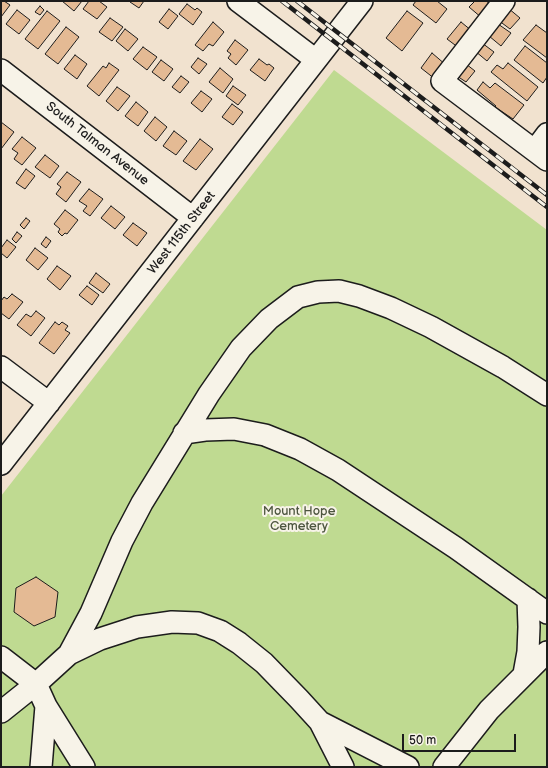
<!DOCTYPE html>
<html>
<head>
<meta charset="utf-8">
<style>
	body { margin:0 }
	#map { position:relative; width:548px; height:768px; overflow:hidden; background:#f1e2cf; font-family:"Balsamiq Sans",sans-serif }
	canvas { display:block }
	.frame { position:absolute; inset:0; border:2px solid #1c1c1c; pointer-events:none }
	.scale { position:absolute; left:402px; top:734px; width:114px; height:18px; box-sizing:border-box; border:2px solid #1c1c1c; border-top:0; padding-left:5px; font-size:12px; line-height:14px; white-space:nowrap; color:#1c1c1c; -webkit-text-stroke:3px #f7f3e8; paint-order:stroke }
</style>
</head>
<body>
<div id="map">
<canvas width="548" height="768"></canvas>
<div class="frame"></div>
<div class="scale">50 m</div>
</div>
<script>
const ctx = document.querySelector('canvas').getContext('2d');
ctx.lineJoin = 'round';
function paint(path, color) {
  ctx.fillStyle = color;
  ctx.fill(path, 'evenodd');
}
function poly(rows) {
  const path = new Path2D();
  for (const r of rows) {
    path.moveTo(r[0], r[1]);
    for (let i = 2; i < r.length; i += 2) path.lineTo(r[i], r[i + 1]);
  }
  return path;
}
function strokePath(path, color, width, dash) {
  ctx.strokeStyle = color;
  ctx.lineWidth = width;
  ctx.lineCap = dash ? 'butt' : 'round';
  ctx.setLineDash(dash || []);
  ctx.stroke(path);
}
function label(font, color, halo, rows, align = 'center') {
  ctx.font = font + ' "Balsamiq Sans",sans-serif';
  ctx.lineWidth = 4;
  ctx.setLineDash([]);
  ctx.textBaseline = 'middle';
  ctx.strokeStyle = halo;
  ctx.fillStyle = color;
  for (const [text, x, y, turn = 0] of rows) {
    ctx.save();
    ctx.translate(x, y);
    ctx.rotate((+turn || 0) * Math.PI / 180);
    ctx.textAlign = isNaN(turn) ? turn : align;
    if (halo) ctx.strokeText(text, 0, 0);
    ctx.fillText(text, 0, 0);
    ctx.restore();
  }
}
paint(poly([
	[334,70,547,230,547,767,1,767,1,496]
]), '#bfda91');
const building = poly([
	[1,1,4,1,10,5,1,17,1,1],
	[62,1,82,1,74,11,62,1],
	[89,1,99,1,107,7,97,19,83,9,89,1],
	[131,1,144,1,139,8,130,2,131,1],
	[416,1,437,1,447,9,436,23,413,5,416,1],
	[475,1,486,1,492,5,482,18,469,7,475,1],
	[187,4,195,10,197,8,202,12,193,25,179,14,187,4],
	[40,6,44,10,40,15,35,12,40,6],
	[508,8,520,18,510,29,498,20,508,8],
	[169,9,178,16,168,29,159,22,169,9],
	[17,10,30,20,19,34,6,24,17,10],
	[47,11,60,21,38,49,25,39,47,11],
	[407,11,423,23,402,51,386,38,407,11],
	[110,18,123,27,112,41,99,32,110,18],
	[213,22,224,32,213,46,209,44,203,51,195,45,213,22],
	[461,22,472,31,459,48,447,39,461,22],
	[498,24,511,33,501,46,489,36,498,24],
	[536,25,547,33,547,58,523,40,536,25],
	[66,27,79,37,58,64,45,54,66,27],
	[125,29,138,39,128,51,116,41,125,29],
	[235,40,248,50,236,65,228,58,231,54,227,51,235,40],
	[482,43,494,52,487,61,475,51,482,43],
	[525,46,547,63,547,77,543,83,514,60,525,46],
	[143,47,157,57,147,70,133,59,143,47],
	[432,53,446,65,435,79,421,68,432,53],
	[75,55,87,64,77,79,64,69,75,55],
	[198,58,207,64,199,74,191,67,198,58],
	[259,59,267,65,269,64,274,68,265,81,250,70,259,59],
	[161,60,173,69,164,81,152,72,161,60],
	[109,63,119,70,99,96,87,86,103,66,106,68,109,63],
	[508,63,538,87,527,101,491,72,497,65,503,69,508,63],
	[466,64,475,71,466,82,457,76,466,64],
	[220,68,233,79,223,93,209,82,220,68],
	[181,76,189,82,180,93,172,87,181,76],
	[483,82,490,88,495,83,524,105,513,119,495,107,496,106,477,90,483,82],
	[233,86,246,95,238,105,226,96,233,86],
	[117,87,130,96,118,111,106,101,117,87],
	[201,91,212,99,202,112,191,103,201,91],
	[136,102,148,112,138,126,125,116,136,102],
	[232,104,243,112,233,125,222,117,232,104],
	[155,117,167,127,156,141,144,131,155,117],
	[1,122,14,132,1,149,1,122],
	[174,131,187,141,176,155,163,146,174,131],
	[22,137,36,148,22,165,14,159,18,153,12,149,22,137],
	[200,139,213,149,196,170,183,161,200,139],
	[45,155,59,166,50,178,35,167,45,155],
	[26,169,35,176,25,189,16,183,26,169],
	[67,172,81,182,66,202,56,194,61,187,57,184,67,172],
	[89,189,103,199,90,216,83,211,87,206,79,201,89,189],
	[111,206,125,217,115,229,101,218,111,206],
	[65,210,78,220,67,234,65,233,62,236,58,232,60,229,54,224,65,210],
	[26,218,30,221,24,229,20,225,26,218],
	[133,223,147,233,137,246,123,235,133,223],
	[17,232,22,236,16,243,12,239,17,232],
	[46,237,51,241,46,248,41,244,46,237],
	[7,240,16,247,7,258,1,253,1,248,7,240],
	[35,248,48,258,38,270,26,260,35,248],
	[57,266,71,276,60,290,47,279,57,266],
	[96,273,110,284,103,293,89,283,96,273],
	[87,286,99,295,92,305,79,295,87,286],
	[12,294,23,302,9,319,1,313,1,301,4,297,7,299,12,294],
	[36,311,45,318,31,336,17,325,26,314,31,317,36,311],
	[55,322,59,325,62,322,68,326,65,330,70,333,54,354,39,343,55,322],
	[36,577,58,592,55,617,34,626,14,612,16,588,36,577]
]);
paint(building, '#e4ba94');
strokePath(building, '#1c1c1c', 1);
const minor = poly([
	[238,1,316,60],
	[504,1,442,81,547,160],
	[1,70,193,218],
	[535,150,547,134],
	[1,367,49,403],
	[184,433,205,430,234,429,265,435,300,449,338,470,456,548,547,613],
	[1,464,362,1],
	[69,654,91,613,122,541,142,503,209,394,241,348,269,319,298,297,318,292,339,291,359,296,391,308,431,327,503,367,547,395],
	[1,657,36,684,46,706,84,767],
	[524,674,528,652,529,627,528,599],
	[1,712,36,684,69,654,100,639,137,627,172,622,198,623,220,631,239,643,264,663,299,699,320,722,343,767],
	[320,722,408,767],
	[41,767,46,706],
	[444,767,489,710,547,652]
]);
strokePath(minor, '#1c1c1c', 24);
strokePath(minor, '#f7f3e8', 21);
const rail = poly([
	[282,1,547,207],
	[297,1,547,195]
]);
strokePath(rail, '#1c1c1c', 4.5);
strokePath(rail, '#f7f3e8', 3, [9]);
label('13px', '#1c1c1c', '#f7f3e8', [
	["South Talman Avenue",97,144,38],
	["West 115th Street",182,233,-52]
]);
label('13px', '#4d553f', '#f7f3e8', [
	["Mount Hope",299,512],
	["Cemetery",299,527]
]);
</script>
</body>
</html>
